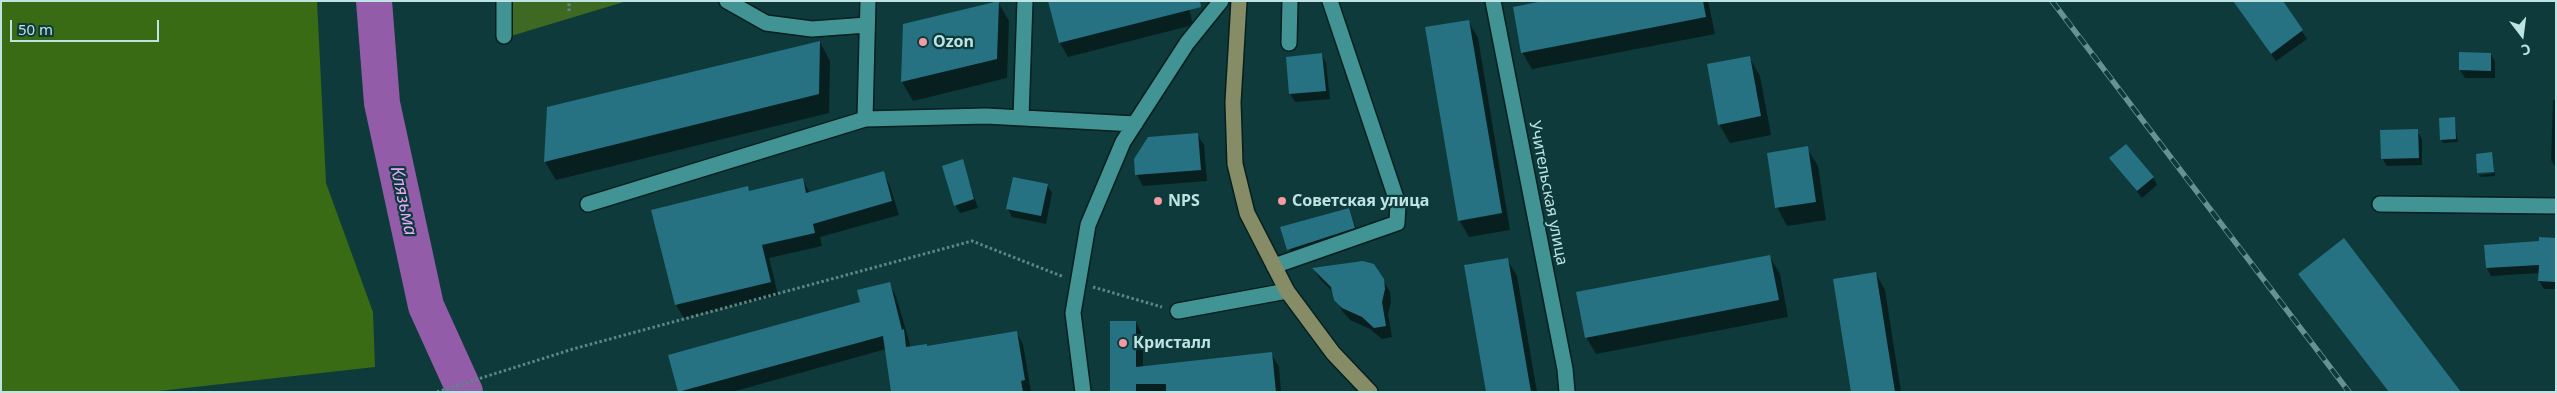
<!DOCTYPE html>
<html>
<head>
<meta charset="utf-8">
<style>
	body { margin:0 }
	#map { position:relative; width:2557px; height:393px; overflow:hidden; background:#0e3a3b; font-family:"Noto Sans",sans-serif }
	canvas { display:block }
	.frame { position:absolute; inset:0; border:2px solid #bde3e3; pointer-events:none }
	.north { position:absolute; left:2497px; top:10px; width:50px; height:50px; -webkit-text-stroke:4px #0e3a3b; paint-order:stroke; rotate:165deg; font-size:14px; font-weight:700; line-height:20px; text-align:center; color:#bde3e3 }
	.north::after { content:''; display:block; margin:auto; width:18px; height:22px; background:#bde3e3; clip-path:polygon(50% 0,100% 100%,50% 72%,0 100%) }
	.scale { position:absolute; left:10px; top:20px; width:149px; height:22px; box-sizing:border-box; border:2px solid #bde3e3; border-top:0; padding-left:6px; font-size:15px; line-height:18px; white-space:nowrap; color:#bde3e3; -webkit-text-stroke:4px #0e3a3b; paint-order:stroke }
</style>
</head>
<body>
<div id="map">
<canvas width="2557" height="393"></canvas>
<div class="frame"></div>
<div class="north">С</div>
<div class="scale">50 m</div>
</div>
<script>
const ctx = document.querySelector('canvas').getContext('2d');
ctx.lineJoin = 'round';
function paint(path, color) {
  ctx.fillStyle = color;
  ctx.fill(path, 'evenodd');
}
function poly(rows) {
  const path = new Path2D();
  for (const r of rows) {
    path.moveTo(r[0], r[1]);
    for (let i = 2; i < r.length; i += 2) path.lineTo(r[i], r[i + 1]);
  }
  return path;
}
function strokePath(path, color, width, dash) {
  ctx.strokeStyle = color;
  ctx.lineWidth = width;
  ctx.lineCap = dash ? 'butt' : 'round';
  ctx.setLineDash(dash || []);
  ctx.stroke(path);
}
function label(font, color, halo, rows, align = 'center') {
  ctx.font = font + ' "Noto Sans",sans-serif';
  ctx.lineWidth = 4.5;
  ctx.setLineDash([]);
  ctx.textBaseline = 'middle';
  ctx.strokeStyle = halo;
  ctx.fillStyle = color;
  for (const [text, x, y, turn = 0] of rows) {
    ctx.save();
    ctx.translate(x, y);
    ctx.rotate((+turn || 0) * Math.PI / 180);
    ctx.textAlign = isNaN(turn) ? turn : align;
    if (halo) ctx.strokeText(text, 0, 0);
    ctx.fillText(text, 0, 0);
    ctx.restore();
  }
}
paint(poly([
	[512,1,627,1,511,36]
]), '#3e6922');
paint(poly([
	[1,1,317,1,326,183,373,312,375,367,150,392,1,392]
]), '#386b13');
paint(poly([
	[1050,1,1187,1,1193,25,1068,57,1060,43],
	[1550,1,1708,1,1715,34,1532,69,1522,52],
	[2233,1,2281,1,2307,39,2276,61],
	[998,2,1009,21,1007,78,913,101,902,82,904,25],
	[1468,21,1478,38,1510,230,1469,237,1459,220],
	[820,42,830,61,829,113,556,180,545,162],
	[2491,54,2495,62,2495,78,2465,78,2460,70],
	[1322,55,1326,63,1330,99,1295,102,1290,94,1287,58],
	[1749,57,1760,76,1771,135,1730,143,1719,124],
	[2553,100,2556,100,2556,168,2551,160],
	[2454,118,2458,142,2443,143,2441,139],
	[2417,131,2422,139,2422,165,2387,166,2382,158],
	[1197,134,1204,145,1207,181,1143,186,1137,175],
	[1807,148,1818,166,1826,220,1787,226,1777,207],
	[2111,158,2153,177,2157,185,2142,198],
	[962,161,978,208,960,213,955,205],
	[883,172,890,186,899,215,820,237,822,246,769,258,778,295,684,318,676,305,653,210,747,187,750,192,802,179,810,193],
	[2495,173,2495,176,2481,177,2479,175],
	[1047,185,1052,193,1046,224,1012,217,1008,209],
	[1349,209,1359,236,1293,258,1282,228],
	[2556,239,2556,289,2544,289,2539,281,2540,273,2491,276,2487,268],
	[1770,257,1780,274,1788,317,1596,354,1586,337],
	[1507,259,1517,276,1537,392,1487,392],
	[1314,269,1383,280,1390,292,1391,302,1388,314,1392,337,1382,339,1370,329,1350,320,1342,311,1334,293,1320,279],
	[1875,273,1885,290,1901,392,1852,392],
	[889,284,896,296,911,348,927,347,1016,332,1023,344,1031,392,892,392,886,349,732,392,679,392,669,356,862,302],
	[1136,322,1143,336,1143,367,1271,353,1279,367,1281,392,1112,392]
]), '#0007');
strokePath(poly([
	[374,1,382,103,426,306,465,392]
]), '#925ca8', 36);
paint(poly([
	[999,1,997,59,901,82,903,24],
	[1048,1,1200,1,1201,7,1059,43],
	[1543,1,1703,1,1706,17,1521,53,1513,7],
	[2233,1,2283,1,2303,30,2271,54],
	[1469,20,1502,213,1458,221,1425,27],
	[820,41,819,94,544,162,547,107],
	[2459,52,2491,53,2491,71,2459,70],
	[1322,53,1326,91,1289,94,1286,57],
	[1750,56,1761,116,1718,125,1707,64],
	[2455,117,2456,139,2440,140,2439,118],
	[2418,129,2419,158,2381,159,2380,130],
	[1198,133,1201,170,1135,175,1134,159,1148,137],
	[2126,144,2154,177,2137,191,2109,158],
	[1808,146,1816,202,1775,208,1767,153],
	[2492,152,2494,172,2477,173,2476,154],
	[963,159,974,199,954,206,942,166],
	[884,171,892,201,813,224,815,233,762,245,771,282,675,305,651,210,748,186,749,191,803,178,806,193],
	[1013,177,1048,184,1041,216,1006,209],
	[1349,208,1355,228,1287,250,1280,227],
	[2539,237,2556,238,2556,282,2538,281,2539,265,2486,268,2484,245,2539,241],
	[2344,238,2461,392,2389,392,2298,274],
	[1770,255,1779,300,1585,338,1576,292],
	[1508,258,1531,392,1486,392,1464,265],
	[1363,261,1374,264,1384,279,1385,289,1382,302,1386,326,1374,328,1362,317,1342,308,1334,300,1331,287,1312,268],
	[1876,272,1895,392,1851,392,1833,279],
	[890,282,902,330,904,329,906,347,927,344,927,346,1017,331,1025,380,1021,381,1023,392,891,392,883,336,678,392,668,355,860,302,857,290],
	[1110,321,1136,321,1136,367,1272,352,1276,392,1166,392,1166,384,1136,384,1136,392,1110,391]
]), '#267283');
const minor = poly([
	[727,1,766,23,812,29,867,25],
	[1493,1,1565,369,1567,392],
	[504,36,504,1],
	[1289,43,1290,1],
	[1021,118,1025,1],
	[865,119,868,1],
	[588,204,865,119,986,116,1135,124],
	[2380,204,2556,206],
	[1274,266,1397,223,1398,204,1330,1],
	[1178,311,1287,291],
	[1083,392,1073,313,1088,225,1123,142,1187,43,1221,1]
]);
const major = poly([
	[1239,1,1233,102,1235,164,1247,213,1287,291,1333,353,1370,392]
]);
strokePath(minor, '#061f1f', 18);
strokePath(major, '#061f1f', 18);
strokePath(poly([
	[569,11,569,1],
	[1093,287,1162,307],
	[437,392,573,349,972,241,1064,277]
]), '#5d8687', 3, [2.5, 2.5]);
strokePath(minor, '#429393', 15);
strokePath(major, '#868c66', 15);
const rail = poly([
	[2052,1,2349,392]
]);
strokePath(rail, '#689191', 5.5);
strokePath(rail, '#0e3a3b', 4, [11]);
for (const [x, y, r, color] of [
	[923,42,5,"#f49aa0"],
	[1158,201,5,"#f49aa0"],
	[1282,201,5,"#f49aa0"],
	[1123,343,5,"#f49aa0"]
]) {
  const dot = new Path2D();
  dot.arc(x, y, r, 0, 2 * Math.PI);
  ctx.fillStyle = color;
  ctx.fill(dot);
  strokePath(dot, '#0e3a3b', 2);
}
label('bold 16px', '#bde3e3', '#0e3a3b', [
	["Ozon",933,42],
	["NPS",1168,201],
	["Советская улица",1292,201],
	["Кристалл",1133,343]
], 'left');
label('16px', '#bde3e3', '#0e3a3b', [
	["Учительская улица",1548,193,79]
]);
label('italic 18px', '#e2a9fb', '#0e3a3b', [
	["Клязьма",403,201,78]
]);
</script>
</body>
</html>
